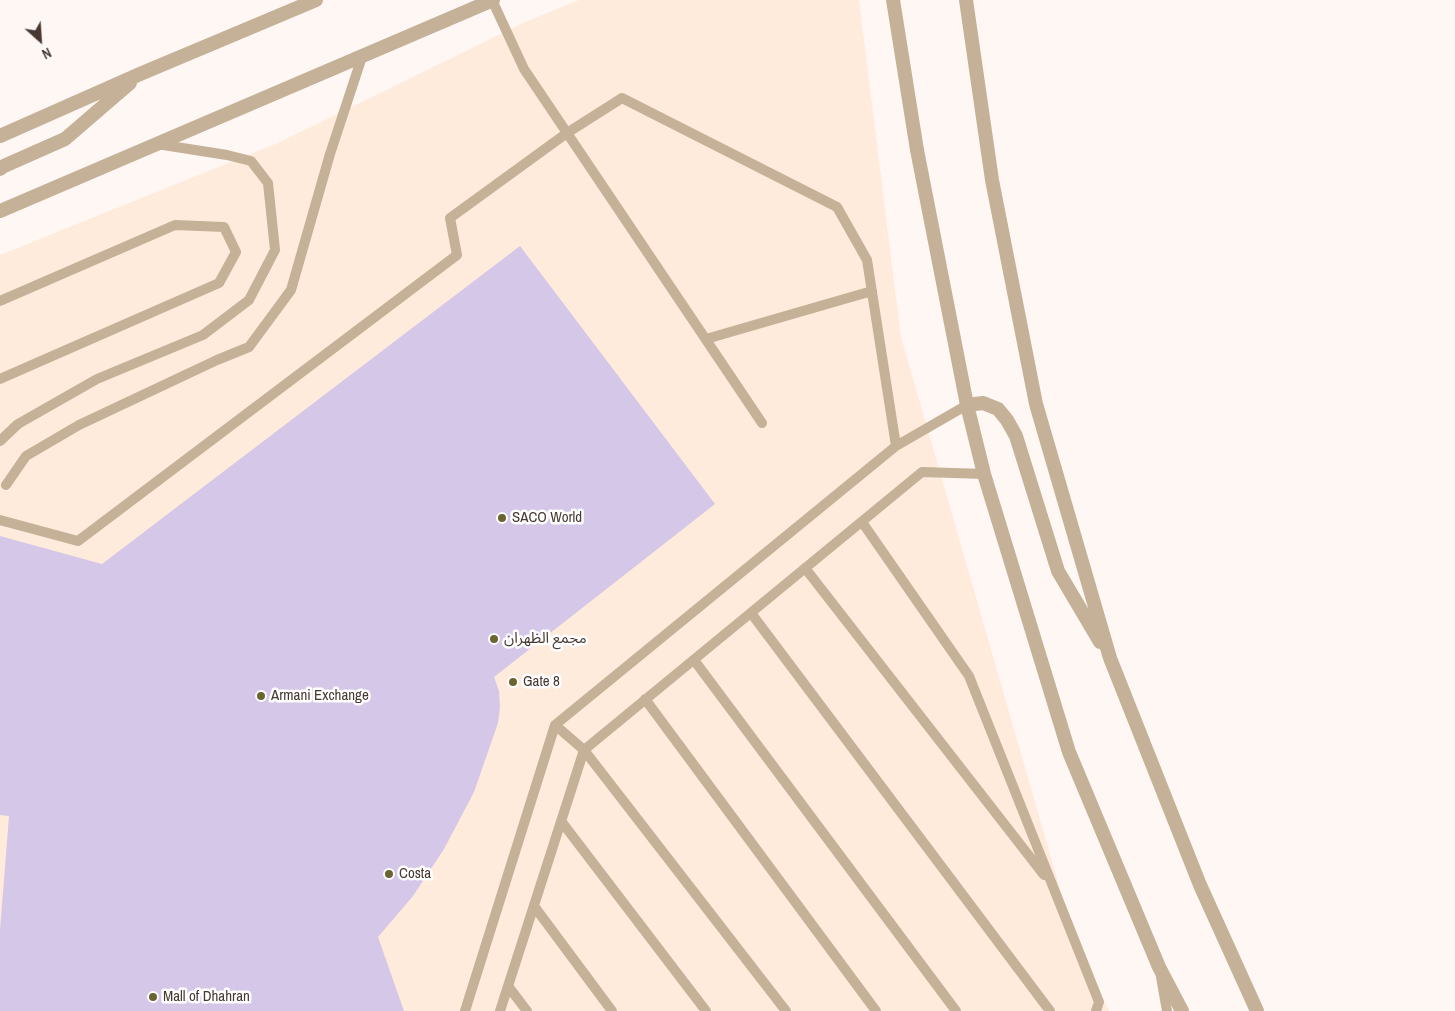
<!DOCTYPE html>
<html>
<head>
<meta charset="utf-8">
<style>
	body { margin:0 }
	#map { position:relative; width:1455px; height:1011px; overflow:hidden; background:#fff7f3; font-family:"Archivo Narrow",sans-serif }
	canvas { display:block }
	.north { position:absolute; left:15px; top:15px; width:50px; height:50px; -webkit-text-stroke:4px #fff; paint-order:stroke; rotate:154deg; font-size:14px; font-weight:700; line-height:20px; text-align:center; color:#473932 }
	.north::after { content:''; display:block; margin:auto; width:18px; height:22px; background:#473932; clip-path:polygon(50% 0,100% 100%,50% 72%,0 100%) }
</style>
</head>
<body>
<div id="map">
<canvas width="1455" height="1011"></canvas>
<div class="north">N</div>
</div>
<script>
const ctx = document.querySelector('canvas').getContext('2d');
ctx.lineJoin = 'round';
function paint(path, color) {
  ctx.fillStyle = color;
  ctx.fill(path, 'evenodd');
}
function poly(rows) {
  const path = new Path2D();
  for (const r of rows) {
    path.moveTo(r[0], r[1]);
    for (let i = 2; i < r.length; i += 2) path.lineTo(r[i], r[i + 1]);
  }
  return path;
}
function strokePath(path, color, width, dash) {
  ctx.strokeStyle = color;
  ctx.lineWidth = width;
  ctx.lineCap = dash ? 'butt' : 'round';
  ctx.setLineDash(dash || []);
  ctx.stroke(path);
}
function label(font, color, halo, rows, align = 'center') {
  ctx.font = font + ' "Archivo Narrow","Noto Sans Arabic",sans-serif';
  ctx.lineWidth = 5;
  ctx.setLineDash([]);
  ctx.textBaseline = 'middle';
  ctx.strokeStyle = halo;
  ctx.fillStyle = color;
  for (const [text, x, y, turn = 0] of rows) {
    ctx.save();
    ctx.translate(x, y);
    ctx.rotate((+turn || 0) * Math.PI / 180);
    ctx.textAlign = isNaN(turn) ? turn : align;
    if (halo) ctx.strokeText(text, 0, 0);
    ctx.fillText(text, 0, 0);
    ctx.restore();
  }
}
paint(poly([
	[579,0,859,0,901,337,1075,941,1109,1011,0,1011,0,255,278,143,523,23]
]), '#ffebdb');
paint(poly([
	[520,246,715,504,494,677,499,691,500,707,498,723,474,792,444,849,413,896,378,937,404,1011,0,1011,0,930,9,816,0,815,0,536,102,564]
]), '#d4c7e8');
strokePath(poly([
	[492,0,524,69,762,423],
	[0,301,175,225,224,227,236,252,219,283,0,379],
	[706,339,872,291],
	[0,441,18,424,97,379,203,335,249,300,275,250,268,183,251,161,227,155,157,144],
	[6,485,26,456,79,425,217,360,249,347,291,290,330,154,362,57],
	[0,520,78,541,457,255,450,218,567,133,622,98,837,207,867,260,896,446],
	[862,522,969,676,1099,1002,1096,1011],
	[805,568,1044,875],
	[751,613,1050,1011],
	[694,660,956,1011],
	[645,699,876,1011],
	[555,725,584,750,786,1011],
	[561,821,706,1011],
	[534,906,612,1011],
	[1161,977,1167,1011],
	[508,986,527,1011],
	[465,1011,555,725,896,446,967,405],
	[500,1011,584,750,922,472,984,474]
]), '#c4b197', 10);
strokePath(poly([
	[893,0,917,150,967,405,984,474,1069,752,1159,967,1182,1011],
	[966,0,992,180,1036,404,1110,658,1200,885,1257,1011],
	[0,136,140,74,316,0],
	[0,169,4,166,65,139,130,83],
	[0,211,493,0],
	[967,405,983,403,998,409,1007,420,1016,436,1058,571,1100,642]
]), '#c4b197', 14);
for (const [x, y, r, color] of [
	[502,518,5,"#6b6430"],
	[494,639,5,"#6b6430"],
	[513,682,5,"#6b6430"],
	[261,696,5,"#6b6430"],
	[389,874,5,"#6b6430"],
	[153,997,5,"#6b6430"]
]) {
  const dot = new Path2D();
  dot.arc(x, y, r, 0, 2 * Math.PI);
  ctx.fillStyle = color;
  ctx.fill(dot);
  strokePath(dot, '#fff', 2);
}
label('15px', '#473932', '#fff', [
	["SACO World",512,518],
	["مجمع الظهران",504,639],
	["Gate 8",523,682],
	["Armani Exchange",271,696],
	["Costa",399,874],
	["Mall of Dhahran",163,997]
], 'left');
</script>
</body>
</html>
